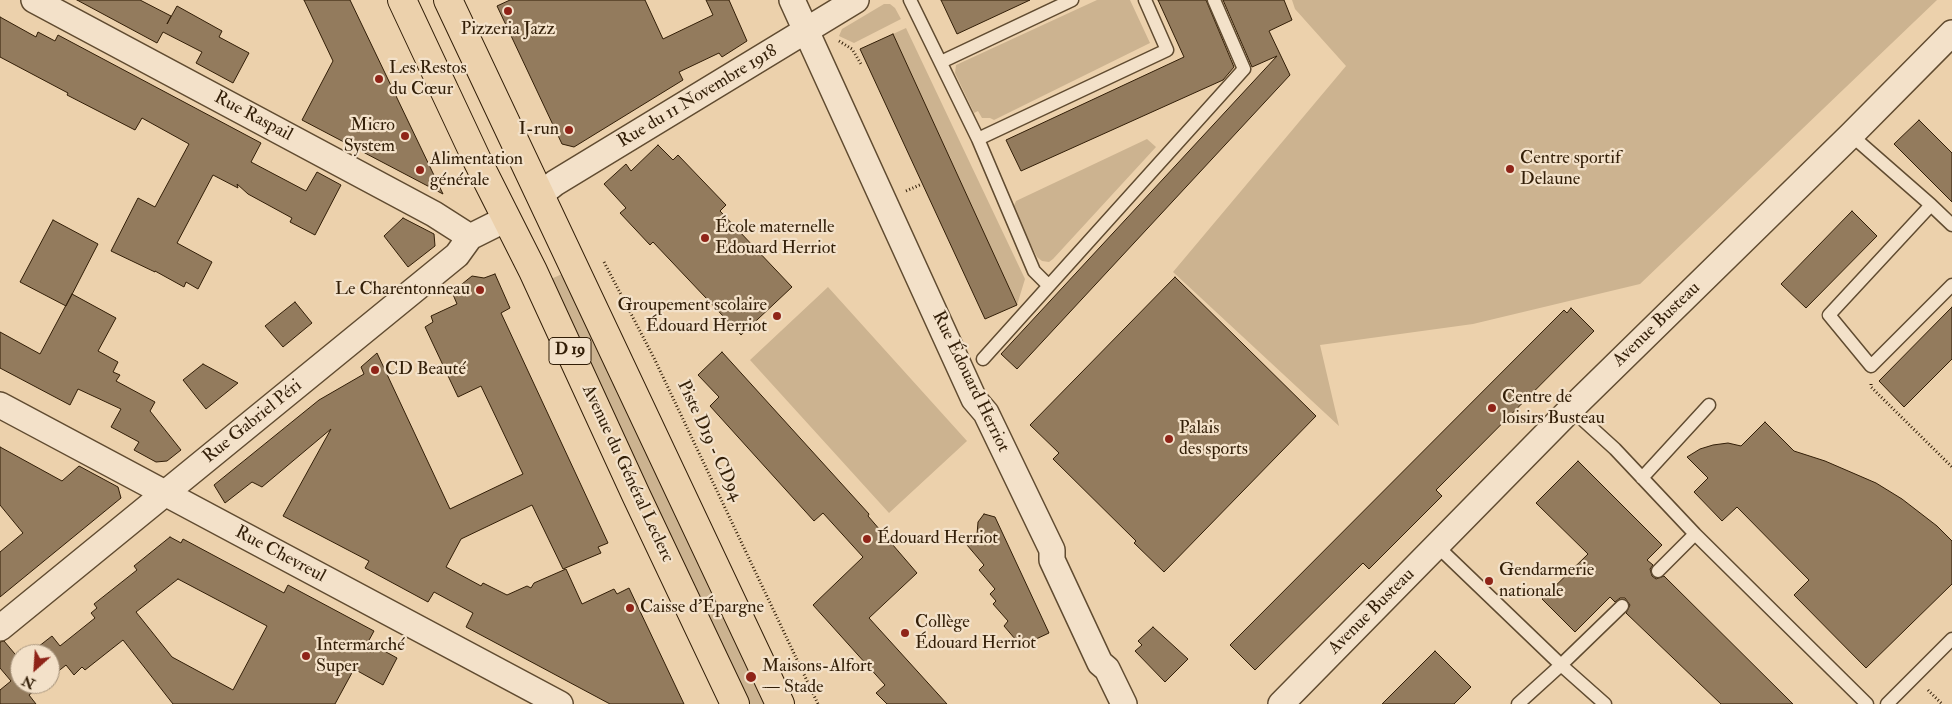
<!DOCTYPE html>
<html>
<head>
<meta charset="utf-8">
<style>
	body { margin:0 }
	#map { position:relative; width:1952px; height:704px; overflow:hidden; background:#ecd1ac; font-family:"IM FELL Double Pica",serif }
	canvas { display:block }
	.north { position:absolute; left:10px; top:644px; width:50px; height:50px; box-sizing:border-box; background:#f3e1c9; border:1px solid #a6937b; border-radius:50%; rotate:206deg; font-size:14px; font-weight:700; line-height:20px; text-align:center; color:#321e07 }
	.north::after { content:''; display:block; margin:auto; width:18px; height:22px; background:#8f2418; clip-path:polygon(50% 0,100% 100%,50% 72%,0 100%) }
</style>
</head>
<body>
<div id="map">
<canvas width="1952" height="704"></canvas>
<div class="north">N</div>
</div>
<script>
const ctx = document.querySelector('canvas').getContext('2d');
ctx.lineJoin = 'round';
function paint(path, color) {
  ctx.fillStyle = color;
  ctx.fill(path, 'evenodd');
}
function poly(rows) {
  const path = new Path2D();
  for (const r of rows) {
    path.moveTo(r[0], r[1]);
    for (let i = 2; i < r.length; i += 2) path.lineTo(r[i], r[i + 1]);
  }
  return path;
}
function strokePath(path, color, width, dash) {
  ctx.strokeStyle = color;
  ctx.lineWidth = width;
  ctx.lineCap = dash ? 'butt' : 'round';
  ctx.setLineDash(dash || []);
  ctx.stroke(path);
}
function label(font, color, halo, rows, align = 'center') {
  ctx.font = font + ' "IM FELL Double Pica",serif';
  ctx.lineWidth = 4.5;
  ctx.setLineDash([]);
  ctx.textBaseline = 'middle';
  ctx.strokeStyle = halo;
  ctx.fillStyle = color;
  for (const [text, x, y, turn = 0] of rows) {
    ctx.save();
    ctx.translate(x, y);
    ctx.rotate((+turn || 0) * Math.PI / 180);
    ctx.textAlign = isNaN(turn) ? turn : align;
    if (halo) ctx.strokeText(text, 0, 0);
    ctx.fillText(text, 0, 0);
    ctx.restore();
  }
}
paint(poly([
	[1097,0,1130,0,1150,43,994,120,990,118,982,118,978,111,974,113,955,73,956,65],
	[1292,0,1937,0,1640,284,1473,324,1320,345,1339,426,1173,272,1346,66,1295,9],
	[884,4,890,4,895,8,901,19,854,43,839,36,842,29],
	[906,28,1025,279,1017,305,893,34],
	[1147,139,1156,147,1053,259,1049,262,1042,261,1037,257,1013,208,1016,201],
	[562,274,765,704,749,704,549,280],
	[828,287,967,441,889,513,750,360]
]), '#ccb390');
const building = poly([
	[77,0,140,0,171,16,167,24,177,6,222,31,219,37,249,53,233,83,196,63,202,52,163,32,157,43,77,0],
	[304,0,350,0,443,194,302,120,333,61,304,0],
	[510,0,645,0,663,39,713,15,706,0,729,0,747,41,722,57,719,53,679,72,683,80,574,147,562,144,497,6,510,0],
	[941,0,1030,0,957,34,941,0],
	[1158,0,1206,0,1234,67,1223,80,1021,171,1006,140,1184,57,1158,0],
	[1223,0,1284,0,1292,20,1269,31,1290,75,1017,369,1001,354,1277,56,1252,67,1223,0],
	[0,17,36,37,38,32,55,41,58,35,261,143,251,162,306,191,317,172,341,185,315,235,290,222,292,218,248,194,237,184,238,188,213,175,177,243,212,262,198,289,186,282,184,287,155,271,155,272,111,251,138,198,155,207,189,144,142,118,135,130,67,95,68,93,0,57,0,17],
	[893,34,1017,305,985,319,860,49,893,34],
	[1919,120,1952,153,1952,202,1894,144,1919,120],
	[658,145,673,160,678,155,726,205,720,211,792,287,741,335,653,242,650,245,620,213,626,208,604,184,626,164,631,171,658,145],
	[1852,211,1877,236,1806,308,1781,284,1852,211],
	[403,218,434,234,435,246,408,267,384,236,403,218],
	[53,220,98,244,66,306,20,282,53,220],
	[495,274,510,308,501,313,608,543,598,547,601,553,563,569,532,505,461,539,446,567,481,586,483,583,507,595,527,586,531,588,534,583,566,569,582,604,614,589,617,594,629,588,684,704,610,704,466,627,473,613,434,592,428,602,365,568,369,561,283,516,331,429,262,487,252,482,225,503,214,485,319,400,364,374,361,367,377,353,450,509,523,474,481,386,458,397,425,327,433,322,431,316,457,304,452,292,472,276,484,278,495,274],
	[1175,277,1316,416,1164,572,1134,543,1136,541,1053,459,1059,453,1030,425,1175,277],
	[72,294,116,318,98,351,118,362,113,372,120,375,116,381,155,402,150,411,181,450,167,461,156,462,134,450,139,442,111,427,121,409,78,389,70,405,0,368,0,332,40,354,72,294],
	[295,302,312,323,283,347,265,326,295,302],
	[1952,307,1952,359,1904,407,1879,381,1952,307],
	[1571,308,1594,331,1436,490,1442,496,1369,569,1363,563,1255,670,1230,645,1564,310,1567,313,1571,308],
	[722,352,869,514,868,516,917,573,869,618,947,704,887,704,876,693,885,685,813,605,863,557,823,513,814,521,710,406,719,397,698,375,722,352],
	[203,364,238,383,206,409,183,380,203,364],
	[1765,422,1794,451,1825,461,1876,483,1902,499,1937,526,1952,541,1952,584,1866,668,1794,595,1809,580,1737,507,1722,521,1694,492,1708,478,1687,457,1700,449,1713,445,1728,443,1741,446,1765,422],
	[0,447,62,481,79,466,118,487,121,498,0,597,0,552,23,533,0,505,0,447],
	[1578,461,1662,545,1647,560,1653,565,1650,569,1652,576,1656,579,1664,576,1793,704,1721,704,1626,613,1630,605,1625,598,1620,598,1615,602,1610,597,1575,632,1542,599,1588,554,1536,503,1578,461],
	[984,514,995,517,1049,633,1021,646,1004,626,1008,621,993,604,996,601,990,594,995,589,979,570,984,565,967,545,977,535,978,522,984,514],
	[170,537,181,543,183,539,284,593,288,585,374,631,368,642,397,658,383,685,354,669,335,704,173,704,123,640,85,670,82,667,74,675,66,665,50,678,50,654,29,654,52,636,60,646,95,618,91,613,97,608,94,604,137,570,134,566,170,537],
	[178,579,267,626,233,690,172,657,136,612,178,579],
	[1153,627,1188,659,1165,682,1135,651,1142,645,1138,641,1153,627],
	[4,641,20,660,20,684,43,684,29,695,36,704,0,704,0,690,11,681,0,668,0,642,4,641],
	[1435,651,1471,687,1454,704,1382,704,1435,651]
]);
paint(building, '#937b5d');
strokePath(building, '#321e07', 1);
const lane = poly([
	[910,0,978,139,1034,271,1048,285],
	[941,62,1072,0],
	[1851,135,1931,205],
	[978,139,1167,50,1145,0],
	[1952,225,1931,205,1829,315,1871,366,1952,285],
	[983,359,1244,69,1214,0],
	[1571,409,1615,449,1695,534,1867,704],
	[1642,478,1709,405],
	[1437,546,1561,665,1622,606],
	[1658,571,1695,534],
	[1518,704,1561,665,1605,704],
	[1887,704,1952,639]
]);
const street = poly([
	[34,0,434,214,470,237],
	[792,0,974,399,986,413,1052,550,1052,560,1100,663,1107,669,1124,704],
	[540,195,555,183,856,0],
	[0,405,560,704],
	[0,628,457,255,470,237,506,219],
	[1281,704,1571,409,1851,135,1952,33]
]);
const primary = poly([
	[402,0,477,160,533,271,636,495,735,704],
	[448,0,780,704]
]);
strokePath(lane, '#604b30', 15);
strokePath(street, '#604b30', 28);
strokePath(primary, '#321e07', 30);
strokePath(poly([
	[839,41,852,49,861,64],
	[906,191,922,184],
	[604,262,654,358,818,704],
	[1871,384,1871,387,1952,467],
	[1928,690,1942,704]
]), '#321e07', 3, [1, 2.5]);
strokePath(lane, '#f3e1c9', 12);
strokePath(street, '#f3e1c9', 25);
strokePath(primary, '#ecd1ac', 28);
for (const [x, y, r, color] of [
	[508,11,5,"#8f2418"],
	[379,79,5,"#8f2418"],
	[569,130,5,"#8f2418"],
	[405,136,5,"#8f2418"],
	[1510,169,5,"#8f2418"],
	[420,170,5,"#8f2418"],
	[705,238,5,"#8f2418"],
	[480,290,5,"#8f2418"],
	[777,316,5,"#8f2418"],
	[375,370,5,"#8f2418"],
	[1492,408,5,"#8f2418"],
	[1169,439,5,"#8f2418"],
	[867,539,5,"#8f2418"],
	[1489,581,5,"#8f2418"],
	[630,608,5,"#8f2418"],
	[905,633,5,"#8f2418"],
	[306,656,5,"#8f2418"],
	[751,677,6,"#8f2418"]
]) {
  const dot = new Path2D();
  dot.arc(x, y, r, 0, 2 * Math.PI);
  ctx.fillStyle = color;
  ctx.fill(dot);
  strokePath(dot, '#f3e1c9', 2);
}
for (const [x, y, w] of [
	[570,351,42]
]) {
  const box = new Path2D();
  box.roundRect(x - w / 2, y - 13.5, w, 27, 4);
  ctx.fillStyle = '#f3e1c9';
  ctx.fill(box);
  strokePath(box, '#321e07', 1);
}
label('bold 16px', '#321e07', null, [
	["D 19",570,351]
]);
label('18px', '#321e07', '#f3e1c9', [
	["Pizzeria Jazz",508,30,"center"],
	["Les Restos",389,69],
	["du Cœur",389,90],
	["Micro",395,126,"right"],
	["System",395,147,"right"],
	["I-run",559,130,"right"],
	["Centre sportif",1520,159],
	["Delaune",1520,180],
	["Alimentation",430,160],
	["générale",430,181],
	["École maternelle",715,228],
	["Edouard Herriot",715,249],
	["Le Charentonneau",470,290,"right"],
	["Groupement scolaire",767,306,"right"],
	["Édouard Herriot",767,327,"right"],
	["CD Beauté",385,370],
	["Centre de",1502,398],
	["loisirs Busteau",1502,419],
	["Palais",1179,429],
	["des sports",1179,450],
	["Édouard Herriot",877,539],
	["Gendarmerie",1499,571],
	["nationale",1499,592],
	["Caisse d'Épargne",640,608],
	["Collège",915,623],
	["Édouard Herriot",915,644],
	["Intermarché",316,646],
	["Super",316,667],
	["Maisons-Alfort",762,667],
	["— Stade",762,688]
], 'left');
label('18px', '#321e07', '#f3e1c9', [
	["Rue du 11 Novembre 1918",698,97,-31],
	["Rue Raspail",253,117,28],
	["Avenue Busteau",1657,325,-44],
	["Rue Édouard Herriot",970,382,64],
	["Rue Gabriel Péri",253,422,-39],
	["Piste D19 - CD94",709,441,65],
	["Avenue du Général Leclerc",627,474,65],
	["Rue Chevreul",280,555,28],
	["Avenue Busteau",1372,612,-45]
]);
</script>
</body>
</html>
